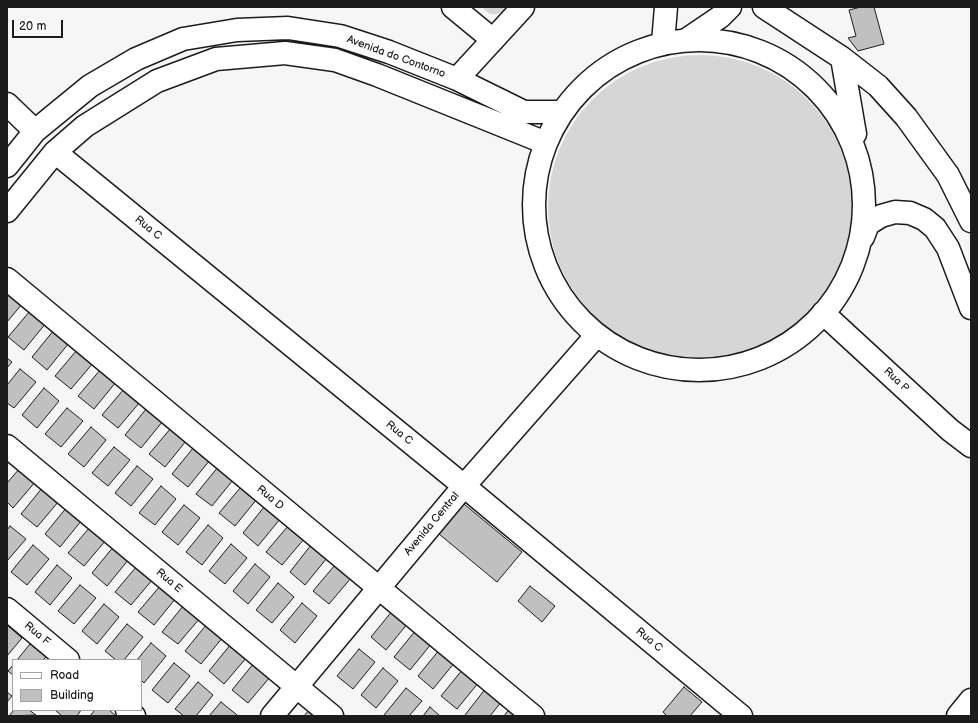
<!DOCTYPE html>
<html>
<head>
<meta charset="utf-8">
<style>
	body { margin:0 }
	#map { position:relative; width:978px; height:723px; overflow:hidden; background:#f6f6f6; font-family:"Balsamiq Sans",sans-serif }
	canvas { display:block }
	.frame { position:absolute; inset:0; border:8px solid #1c1c1c; pointer-events:none }
	.legend { position:absolute; left:12px; top:659px; width:130px; height:52px; box-sizing:border-box; background:#fff; border:1px solid #a4a4a4; margin:0; padding:5px 7px; list-style:none; font-size:12px; color:#1c1c1c }
	.legend li { display:flex; align-items:center; gap:8px; height:20px }
	.legend b { width:20px; border:1px solid #a4a4a4 }
	.scale { position:absolute; left:12px; top:20px; width:51px; height:18px; box-sizing:border-box; border:2px solid #1c1c1c; border-top:0; padding-left:5px; font-size:12px; line-height:14px; white-space:nowrap; color:#1c1c1c; -webkit-text-stroke:3px #fff; paint-order:stroke }
</style>
</head>
<body>
<div id="map">
<canvas width="978" height="723"></canvas>
<div class="frame"></div>
<ul class="legend">
<li><b style="height:5px;background:#fff"></b>Road</li>
<li><b style="height:11px;background:#c0c0c0"></b>Building</li>
</ul>
<div class="scale">20 m</div>
</div>
<script>
const ctx = document.querySelector('canvas').getContext('2d');
ctx.lineJoin = 'round';
function paint(path, color) {
  ctx.fillStyle = color;
  ctx.fill(path, 'evenodd');
}
function poly(rows) {
  const path = new Path2D();
  for (const r of rows) {
    if (r.length === 3) {
      path.moveTo(r[0] + r[2], r[1]);
      path.arc(r[0], r[1], r[2], 0, 2 * Math.PI);
      continue;
    }
    path.moveTo(r[0], r[1]);
    for (let i = 2; i < r.length; i += 2) path.lineTo(r[i], r[i + 1]);
  }
  return path;
}
function strokePath(path, color, width, dash) {
  ctx.strokeStyle = color;
  ctx.lineWidth = width;
  ctx.lineCap = dash ? 'butt' : 'round';
  ctx.setLineDash(dash || []);
  ctx.stroke(path);
}
function label(font, color, halo, rows, align = 'center') {
  ctx.font = font + ' "Balsamiq Sans",sans-serif';
  ctx.lineWidth = 3.5;
  ctx.setLineDash([]);
  ctx.textBaseline = 'middle';
  ctx.strokeStyle = halo;
  ctx.fillStyle = color;
  for (const [text, x, y, turn = 0] of rows) {
    ctx.save();
    ctx.translate(x, y);
    ctx.rotate((+turn || 0) * Math.PI / 180);
    ctx.textAlign = isNaN(turn) ? turn : align;
    if (halo) ctx.strokeText(text, 0, 0);
    ctx.fillText(text, 0, 0);
    ctx.restore();
  }
}
paint(poly([
	[481,7,509,7,505,11,497,14,490,14],
	[700,207,152]
]), '#d6d6d6');
const building = poly([
	[861,7,874,7,884,44,858,51,848,38,856,36,849,10,861,7],
	[7,291,22,304,7,322,7,291],
	[30,311,46,323,24,350,8,337,30,311],
	[54,330,69,343,47,370,32,357,54,330],
	[77,350,93,363,71,389,55,376,77,350],
	[7,358,12,362,7,368,7,358],
	[20,369,36,382,14,408,7,403,7,385,20,369],
	[101,369,116,382,94,409,78,396,101,369],
	[44,388,59,401,37,428,22,415,44,388],
	[124,389,140,402,118,428,102,415,124,389],
	[67,408,83,421,61,447,45,434,67,408],
	[147,408,163,421,141,448,125,435,147,408],
	[91,427,106,440,84,467,68,454,91,427],
	[171,428,186,441,165,467,149,454,171,428],
	[114,447,130,460,108,486,92,473,114,447],
	[194,447,210,460,188,487,172,474,194,447],
	[137,466,153,479,131,506,115,493,137,466],
	[218,467,233,480,212,506,196,494,218,467],
	[20,468,36,481,13,508,7,502,7,483,20,468],
	[161,486,176,499,155,525,139,513,161,486],
	[43,487,59,501,37,527,21,514,43,487],
	[241,487,257,499,235,526,219,513,241,487],
	[464,504,522,552,497,582,439,534,464,504],
	[184,505,200,518,178,545,162,532,184,505],
	[265,506,280,519,258,546,243,533,265,506],
	[67,507,82,520,60,547,45,534,67,507],
	[208,525,223,538,202,565,186,552,208,525],
	[10,526,26,539,7,561,7,530,10,526],
	[288,526,304,539,282,565,266,552,288,526],
	[90,527,106,540,84,566,68,553,90,527],
	[231,544,247,558,225,584,209,571,231,544],
	[33,545,49,559,27,585,11,572,33,545],
	[311,545,327,558,305,585,290,572,311,545],
	[114,546,129,559,107,586,92,573,114,546],
	[255,564,270,577,248,604,233,591,255,564],
	[57,565,72,578,50,605,35,592,57,565],
	[335,565,351,578,329,604,313,591,335,565],
	[137,566,153,579,131,605,115,592,137,566],
	[278,583,294,597,272,623,256,610,278,583],
	[80,585,96,598,74,624,58,611,80,585],
	[161,585,176,598,154,625,138,612,161,585],
	[530,586,555,606,542,622,518,601,530,586],
	[302,603,317,616,295,643,280,630,302,603],
	[104,604,119,617,97,644,82,631,104,604],
	[184,605,200,618,178,644,162,632,184,605],
	[393,610,408,623,386,650,371,637,393,610],
	[127,624,143,637,124,660,116,660,105,651,127,624],
	[207,624,223,637,201,664,185,651,207,624],
	[7,625,22,638,7,656,7,625],
	[416,630,432,643,410,670,394,657,416,630],
	[151,643,166,656,144,683,141,680,141,660,137,660,151,643],
	[30,644,46,657,43,660,17,660,30,644],
	[231,644,247,657,224,684,209,671,231,644],
	[359,649,375,662,353,689,337,676,359,649],
	[440,649,455,662,433,689,418,676,440,649],
	[174,663,190,676,168,703,152,690,174,663],
	[254,663,270,677,248,703,232,690,254,663],
	[13,665,13,675,8,671,13,665],
	[383,668,398,681,376,708,361,695,383,668],
	[463,669,479,682,457,709,441,696,463,669],
	[198,682,213,695,196,716,184,716,175,709,198,682],
	[684,687,702,702,690,716,667,716,663,712,684,687],
	[406,688,422,701,409,716,386,716,384,715,406,688],
	[486,688,502,701,490,716,466,716,465,715,486,688],
	[7,692,12,696,7,702,7,692],
	[221,702,237,715,236,716,209,716,221,702],
	[430,707,440,716,423,716,430,707],
	[510,708,520,716,504,716,510,708],
	[14,710,29,710,36,715,9,716,14,710],
	[55,710,81,710,77,716,62,716,55,710],
	[95,710,109,710,116,716,90,716,95,710],
	[309,710,317,716,304,716,309,710]
]);
paint(building, '#c0c0c0');
strokePath(building, '#1c1c1c', 1);
const minor = poly([
	[453,7,493,40],
	[764,7,842,58,878,86,906,117,948,175,971,221],
	[699,205,165],
	[686,40,720,17,730,7],
	[663,43,666,7],
	[842,58,855,134],
	[457,79,523,7],
	[7,104,35,131],
	[55,152,464,486,741,716],
	[7,166,35,131,90,86,136,59,183,39,237,30,288,28,340,36,389,52,457,79,524,112,559,112],
	[7,211,55,152,85,126,157,81,216,59,285,53,335,60,377,75,546,143],
	[863,237,868,224,881,216,895,212,910,213,924,219,935,228,948,248,971,308],
	[7,279,533,716],
	[823,313,950,430,971,446],
	[7,446,332,716],
	[7,609,68,660],
	[127,710,134,716],
	[272,716,464,486,596,336],
	[958,716,971,700]
]);
strokePath(minor, '#1c1c1c', 25);
strokePath(minor, '#fff', 22);
label('11px', '#1c1c1c', '#fff', [
	["Avenida do Contorno",396,57,20],
	["Rua C",148,228,39],
	["Rua P",896,380,43],
	["Rua C",399,433,39],
	["Rua D",270,498,40],
	["Avenida Central",432,524,-50],
	["Rua E",169,581,40],
	["Rua F",37,634,40],
	["Rua C",649,640,40]
]);
</script>
</body>
</html>
